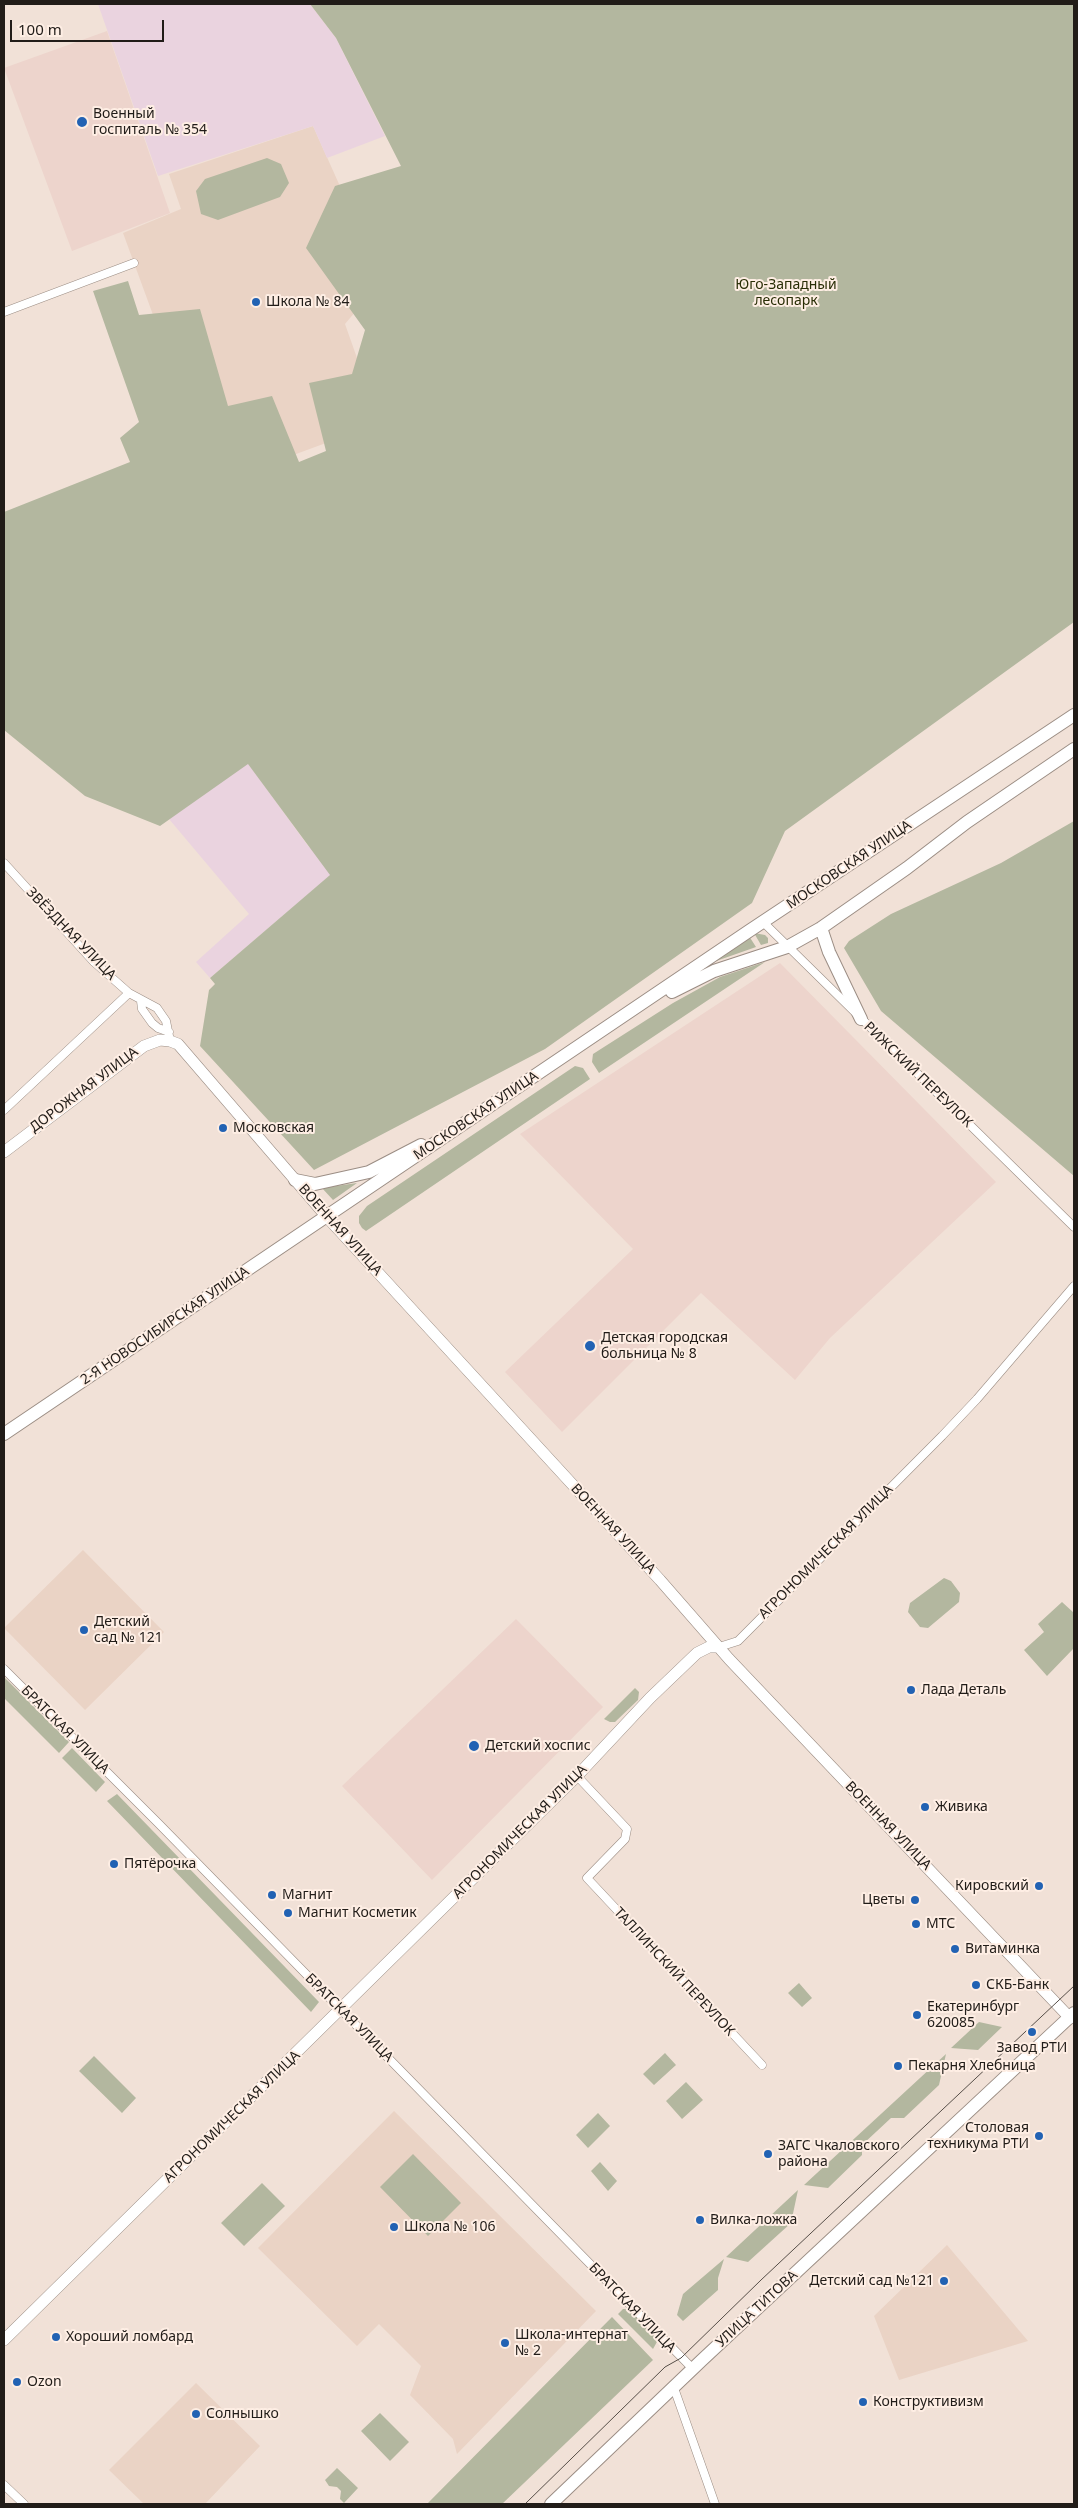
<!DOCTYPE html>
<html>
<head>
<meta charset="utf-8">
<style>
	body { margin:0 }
	#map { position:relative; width:1078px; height:2508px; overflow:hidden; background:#f1e1d7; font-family:"Noto Sans",sans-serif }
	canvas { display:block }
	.frame { position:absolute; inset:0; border:5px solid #211c18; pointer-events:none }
	.scale { position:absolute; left:10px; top:20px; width:154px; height:22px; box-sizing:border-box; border:2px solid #211c18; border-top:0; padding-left:6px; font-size:15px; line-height:18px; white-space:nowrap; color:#211c18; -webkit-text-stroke:4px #feeee4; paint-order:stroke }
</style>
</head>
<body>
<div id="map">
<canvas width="1078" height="2508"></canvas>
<div class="frame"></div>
<div class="scale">100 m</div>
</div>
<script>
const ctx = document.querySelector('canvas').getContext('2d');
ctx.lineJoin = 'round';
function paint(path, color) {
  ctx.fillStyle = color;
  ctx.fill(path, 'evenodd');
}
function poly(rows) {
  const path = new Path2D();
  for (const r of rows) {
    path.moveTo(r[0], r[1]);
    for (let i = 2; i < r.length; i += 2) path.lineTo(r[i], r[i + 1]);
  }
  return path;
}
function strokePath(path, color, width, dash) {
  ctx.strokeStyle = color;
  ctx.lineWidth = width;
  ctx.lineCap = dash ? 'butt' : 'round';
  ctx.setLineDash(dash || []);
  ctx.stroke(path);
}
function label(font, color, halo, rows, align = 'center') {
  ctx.font = font + ' "Noto Sans",sans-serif';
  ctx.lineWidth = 4;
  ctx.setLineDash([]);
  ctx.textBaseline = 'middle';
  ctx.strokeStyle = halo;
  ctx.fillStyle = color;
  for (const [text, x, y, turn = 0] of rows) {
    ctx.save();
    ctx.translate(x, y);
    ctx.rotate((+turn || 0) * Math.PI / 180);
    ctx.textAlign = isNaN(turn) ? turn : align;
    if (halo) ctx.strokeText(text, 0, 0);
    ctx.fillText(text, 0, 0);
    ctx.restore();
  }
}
paint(poly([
	[313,126,382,280,345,324,380,423,215,484,123,233,181,209,169,174],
	[83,1550,164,1632,85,1710,4,1628],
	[394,2111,596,2311,457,2454,453,2439,410,2395,421,2366,379,2324,357,2346,258,2248],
	[947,2245,1028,2341,899,2380,874,2316],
	[196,2383,260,2446,205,2504,144,2504,109,2470]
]), '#ead3c5');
paint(poly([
	[98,4,310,4,336,38,385,136,327,158,313,126,158,176],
	[248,763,308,846,346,862,210,978,196,962,249,914,169,819]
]), '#ead3df');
paint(poly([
	[107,31,170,213,72,251,4,68],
	[780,963,996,1182,830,1338,795,1380,701,1293,562,1432,505,1372,633,1249,520,1134],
	[516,1619,603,1707,432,1880,342,1786]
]), '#edd4cc');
paint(poly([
	[310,4,1074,4,1074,622,785,831,752,903,545,1049,314,1170,200,1046,209,990,215,984,210,978,330,875,248,764,160,826,85,796,4,730,4,512,130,462,120,438,139,422,93,291,128,281,139,315,200,309,228,406,272,396,299,462,326,451,309,383,352,374,365,330,306,248,335,186,401,166,336,38],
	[267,158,281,164,289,183,280,197,218,220,201,214,196,191,205,179],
	[1074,821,1074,1176,881,1011,844,948,849,941,891,914,1001,863],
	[754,933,765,935,768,938,768,943,761,945],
	[749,936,756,947,702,966],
	[765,962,599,1073,592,1062,593,1054,673,1003,720,977],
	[575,1066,583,1068,590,1079,366,1231,362,1228,359,1223,359,1216,367,1206],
	[357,1183,333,1200,322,1188],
	[944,1578,951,1581,960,1593,959,1602,928,1628,920,1627,908,1612,910,1603],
	[1062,1602,1074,1613,1074,1648,1047,1676,1024,1650,1044,1632,1038,1624],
	[4,1677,69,1742,59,1753,4,1698],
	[635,1688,639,1692,638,1700,615,1722,610,1722,604,1719],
	[72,1748,105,1782,96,1792,62,1758],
	[117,1794,319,2002,311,2012,107,1801],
	[799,1983,812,1998,802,2007,788,1993],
	[979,2022,1002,2027,978,2050,951,2048],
	[665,2053,676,2065,654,2085,643,2074],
	[946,2054,939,2085,904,2118,891,2118,862,2145,862,2155,828,2188,804,2185],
	[94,2056,136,2098,122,2113,79,2071],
	[686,2082,703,2100,682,2119,666,2101],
	[598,2113,610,2126,588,2148,576,2135],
	[413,2154,461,2203,428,2236,380,2187],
	[600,2162,617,2181,608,2191,591,2171],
	[262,2183,285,2206,244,2246,221,2223],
	[798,2190,791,2223,748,2262,726,2257],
	[724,2259,718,2278,718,2290,683,2321,677,2315,683,2294],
	[623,2309,629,2309,658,2340,653,2349,618,2314],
	[612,2317,653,2360,502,2504,427,2504],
	[380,2413,409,2442,390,2461,361,2431],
	[337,2468,358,2488,344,2503,340,2499,341,2491,337,2487,329,2486,325,2480]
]), '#b3b79f');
const street = poly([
	[4,312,134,263],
	[4,863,94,962,129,993,157,1008,166,1021,170,1041],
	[763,922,1074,1227],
	[141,1001,142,1009,152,1023,158,1028,169,1032],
	[4,1110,129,993],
	[719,1647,738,1641,942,1436,977,1399,1074,1286],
	[4,1669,159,1824,693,2369],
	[577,1776,627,1829,625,1839,587,1878,762,2065],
	[674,2388,715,2504],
	[4,2485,24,2504]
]);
const secondary = poly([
	[4,1152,144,1046,160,1040,170,1041,178,1044,327,1217,660,1580,729,1659,1070,2018],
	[4,2340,577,1776,650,1698,697,1653,709,1647,719,1647]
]);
const primary = poly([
	[821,928,829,952,861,1019],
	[672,992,714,971,787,947,821,928,907,868,967,822,1074,749],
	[295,1180,315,1184,369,1172,421,1145],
	[4,1434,749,931,1074,715],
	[551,2504,702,2360,1074,2013]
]);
strokePath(street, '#9b8d84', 9);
strokePath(secondary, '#9b8d84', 12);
strokePath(primary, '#9b8d84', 14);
strokePath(street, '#fff', 8);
strokePath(secondary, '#fff', 11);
strokePath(primary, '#fff', 12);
strokePath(poly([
	[525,2504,665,2367,681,2358,761,2280,1074,1986]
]), '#564e48', 1);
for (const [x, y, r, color] of [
	[82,122,6,"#2262b3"],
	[256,302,5,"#2262b3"],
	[223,1128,5,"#2262b3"],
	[590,1346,6,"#2262b3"],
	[84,1630,5,"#2262b3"],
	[911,1690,5,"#2262b3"],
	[474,1746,6,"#2262b3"],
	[925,1807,5,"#2262b3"],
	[114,1864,5,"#2262b3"],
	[1039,1886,5,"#2262b3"],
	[272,1895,5,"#2262b3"],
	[915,1900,5,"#2262b3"],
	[288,1913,5,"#2262b3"],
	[916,1924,5,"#2262b3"],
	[955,1949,5,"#2262b3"],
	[976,1985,5,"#2262b3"],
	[917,2015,5,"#2262b3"],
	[1032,2032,5,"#2262b3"],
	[898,2066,5,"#2262b3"],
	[1039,2136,5,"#2262b3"],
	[768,2154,5,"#2262b3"],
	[700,2220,5,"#2262b3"],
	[394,2227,5,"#2262b3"],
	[944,2281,5,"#2262b3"],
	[56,2337,5,"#2262b3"],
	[505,2343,5,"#2262b3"],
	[17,2382,5,"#2262b3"],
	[863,2402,5,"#2262b3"],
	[196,2414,5,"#2262b3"]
]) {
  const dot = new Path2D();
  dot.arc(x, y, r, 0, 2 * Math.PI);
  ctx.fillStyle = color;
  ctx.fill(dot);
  strokePath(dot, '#feeee4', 2);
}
label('14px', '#211c18', '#feeee4', [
	["Военный",93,114],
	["госпиталь № 354",93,130],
	["Школа № 84",266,302],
	["Московская",233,1128],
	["Детская городская",601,1338],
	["больница № 8",601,1354],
	["Детский",94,1622],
	["сад № 121",94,1638],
	["Лада Деталь",921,1690],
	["Детский хоспис",485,1746],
	["Живика",935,1807],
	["Пятёрочка",124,1864],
	["Кировский",1029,1886,"right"],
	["Магнит",282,1895],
	["Цветы",905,1900,"right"],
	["Магнит Косметик",298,1913],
	["МТС",926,1924],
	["Витаминка",965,1949],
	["СКБ-Банк",986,1985],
	["Екатеринбург",927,2007],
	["620085",927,2023],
	["Завод РТИ",1032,2048,"center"],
	["Пекарня Хлебница",908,2066],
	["Столовая",1029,2128,"right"],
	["техникума РТИ",1029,2144,"right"],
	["ЗАГС Чкаловского",778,2146],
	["района",778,2162],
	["Вилка-ложка",710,2220],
	["Школа № 106",404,2227],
	["Детский сад №121",934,2281,"right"],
	["Школа-интернат",515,2335],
	["№ 2",515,2351],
	["Хороший ломбард",66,2337],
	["Ozon",27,2382],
	["Конструктивизм",873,2402],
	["Солнышко",206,2414]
], 'left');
label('14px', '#292e06', '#feeee4', [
	["Юго-Западный",786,285],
	["лесопарк",786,301]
]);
label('14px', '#211c18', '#feeee4', [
	["МОСКОВСКАЯ УЛИЦА",849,865,-34],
	["ЗВЁЗДНАЯ УЛИЦА",71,934,46],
	["РИЖСКИЙ ПЕРЕУЛОК",918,1075,44],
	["ДОРОЖНАЯ УЛИЦА",84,1090,-37],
	["МОСКОВСКАЯ УЛИЦА",476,1116,-34],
	["ВОЕННАЯ УЛИЦА",340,1230,48],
	["2-Я НОВОСИБИРСКАЯ УЛИЦА",165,1326,-34],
	["ВОЕННАЯ УЛИЦА",613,1529,47],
	["АГРОНОМИЧЕСКАЯ УЛИЦА",826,1552,-45],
	["БРАТСКАЯ УЛИЦА",65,1730,45],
	["ВОЕННАЯ УЛИЦА",888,1826,46],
	["АГРОНОМИЧЕСКАЯ УЛИЦА",520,1832,-45],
	["ТАЛЛИНСКИЙ ПЕРЕУЛОК",674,1972,47],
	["БРАТСКАЯ УЛИЦА",349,2018,45],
	["АГРОНОМИЧЕСКАЯ УЛИЦА",232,2117,-44],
	["БРАТСКАЯ УЛИЦА",632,2308,46],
	["УЛИЦА ТИТОВА",757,2309,-43]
]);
</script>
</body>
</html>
